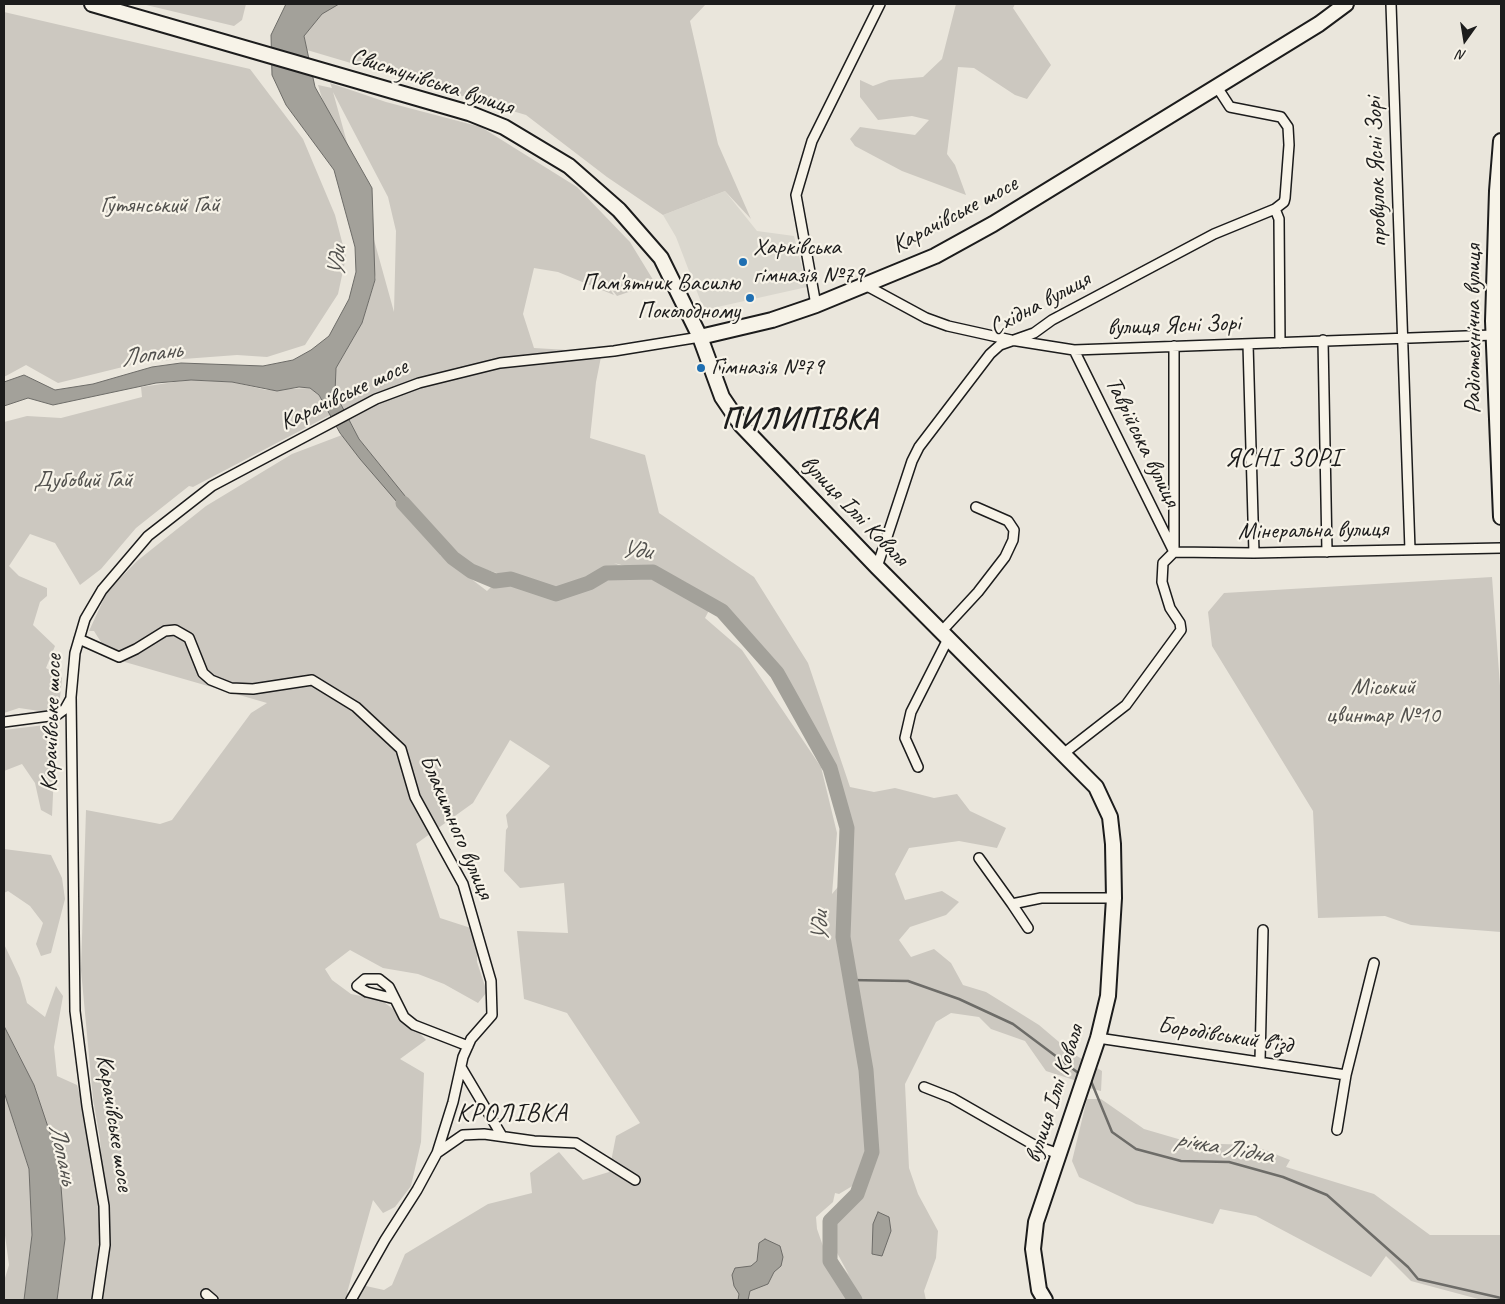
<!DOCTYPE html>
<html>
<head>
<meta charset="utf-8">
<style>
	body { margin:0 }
	#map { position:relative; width:1505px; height:1304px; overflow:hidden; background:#eae6dc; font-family:Caveat,sans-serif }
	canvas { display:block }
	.frame { position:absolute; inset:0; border:5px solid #1c1c1c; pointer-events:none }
	.north { position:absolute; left:1440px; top:15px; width:50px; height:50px; -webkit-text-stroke:4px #f7f3e8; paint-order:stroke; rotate:193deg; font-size:14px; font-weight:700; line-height:20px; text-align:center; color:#1c1c1c }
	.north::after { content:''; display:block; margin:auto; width:18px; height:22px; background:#1c1c1c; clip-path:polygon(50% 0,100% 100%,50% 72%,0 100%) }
</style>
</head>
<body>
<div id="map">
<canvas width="1505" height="1304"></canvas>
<div class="frame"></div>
<div class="north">N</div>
</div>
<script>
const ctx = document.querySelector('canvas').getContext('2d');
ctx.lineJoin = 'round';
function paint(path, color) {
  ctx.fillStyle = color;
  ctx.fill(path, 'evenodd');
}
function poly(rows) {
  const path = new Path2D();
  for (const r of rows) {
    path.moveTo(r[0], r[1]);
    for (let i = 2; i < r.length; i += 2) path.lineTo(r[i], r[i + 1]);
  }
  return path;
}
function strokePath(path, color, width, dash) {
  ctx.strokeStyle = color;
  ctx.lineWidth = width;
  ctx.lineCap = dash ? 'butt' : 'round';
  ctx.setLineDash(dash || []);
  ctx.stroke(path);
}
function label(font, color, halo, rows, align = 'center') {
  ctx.font = font + ' Caveat,sans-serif';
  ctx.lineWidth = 4.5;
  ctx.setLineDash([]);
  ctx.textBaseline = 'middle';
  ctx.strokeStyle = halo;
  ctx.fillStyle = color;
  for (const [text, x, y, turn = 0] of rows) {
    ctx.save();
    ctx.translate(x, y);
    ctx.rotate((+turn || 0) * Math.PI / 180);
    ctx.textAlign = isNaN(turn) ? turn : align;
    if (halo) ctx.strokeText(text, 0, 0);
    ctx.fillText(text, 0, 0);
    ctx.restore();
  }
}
paint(poly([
	[725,191,757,231,794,236,807,287,704,310,676,237,663,215]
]), '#dad7ce');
paint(poly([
	[142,4,246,4,242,20,234,26],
	[337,4,706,4,690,21,718,144,751,219,725,191,663,215,607,177,526,115,307,50,304,35,323,12],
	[956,4,1015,4,1013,8,1051,65,1027,99,1015,95,974,68,958,67,947,154,955,165,966,195,902,171,855,146,850,139,860,127,915,135,929,120,912,116,878,120,860,97,860,80,873,86,889,80,923,77,942,59],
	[4,12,250,69,303,139,335,215,346,257,338,294,305,345,267,357,237,355,143,362,58,383,26,365,4,377],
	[330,83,386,102,481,127,577,187,630,242,655,283,617,296,602,277,614,295,558,272,534,268,523,314,534,348,602,352,596,382,590,438,645,455,659,513,754,577,808,663,850,787,874,792,895,788,934,798,957,794,970,811,1006,828,997,848,959,841,909,848,895,874,905,900,942,891,959,902,946,915,910,927,899,940,911,957,934,949,951,963,963,985,986,992,1007,1005,1039,1025,1072,1053,1102,1071,1101,1091,1089,1088,1074,1080,1046,1071,1025,1041,991,1029,979,1017,951,1013,936,1022,905,1084,909,1168,918,1194,938,1231,936,1258,924,1291,926,1300,100,1300,108,1262,105,1219,93,1300,57,1300,65,1239,34,1085,4,1026,4,944,20,978,27,1003,45,1017,56,986,63,996,54,1047,57,1076,77,1085,95,1148,104,1208,100,1139,93,1099,81,970,86,810,160,824,172,820,251,713,267,703,111,658,94,631,89,631,107,592,137,561,206,506,292,454,342,435,444,552,440,555,487,591,503,575,468,564,440,542,359,439,335,393,336,368,362,323,376,278,318,85,332,88],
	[333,92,388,197,396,231,394,312],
	[614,563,685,582,711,599,648,577],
	[505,575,515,575,542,586,566,588,574,581,555,597],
	[714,601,788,682,829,753,854,830,847,935,865,1048,875,1145,857,1194,837,1219,836,1251,849,1275,839,1262,835,1280,817,1229,816,1217,833,1202,835,1193,839,1194,854,1185,865,1158,867,1146,861,1066,841,940,842,882,832,894,837,833,821,767,742,650,705,618],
	[510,740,550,766,506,815,508,827,506,830,504,871,520,888,564,883,568,933,517,931,524,999,567,1013,640,1123,616,1136,609,1172,583,1180,559,1152,530,1173,532,1193,488,1204,405,1254,392,1285,384,1290,366,1286,347,1293,373,1200,383,1213,395,1207,411,1186,421,1142,424,1073,400,1059,426,1040,404,1017,381,1000,351,994,332,980,325,969,350,950,383,968,418,974,444,984,478,1003,487,992,477,962,477,930,440,918,416,844,473,803],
	[188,380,232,382,266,390,310,388,319,395,330,415,193,487,189,486,136,528,101,569,80,585,55,543,30,534,9,566,19,576,47,588,47,596,40,602,33,625,55,646,46,668,62,678,60,698,53,713,19,708,4,713,4,422,27,416,61,418,142,397,141,387],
	[1492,577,1500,686,1501,932,1411,925,1385,916,1318,918,1313,811,1212,646,1208,612,1224,593],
	[45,725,54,773,52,816,41,810,35,783,22,764,4,771,4,730],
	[4,849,51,855,62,878,65,899,51,953,41,956,36,944,43,923,30,906,8,891,4,893],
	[4,1092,29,1169,32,1235,24,1300,4,1300,5,1278,9,1265,4,1228],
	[1087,1099,1101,1099,1144,1129,1192,1143,1252,1145,1290,1160,1286,1167,1374,1194,1430,1235,1501,1235,1501,1300,1482,1300,1411,1281,1386,1256,1371,1277,1256,1216,1220,1209,1213,1224,1136,1204,1079,1177,1072,1161]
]), '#ccc8c0');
const water = poly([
	[286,4,339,4,322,14,304,36,315,87,372,188,375,280,362,323,336,368,335,393,359,439,418,512,416,524,360,459,340,433,319,395,310,388,299,387,277,391,232,382,191,380,156,383,53,405,28,398,4,406,4,382,24,375,55,390,93,384,152,367,181,363,263,366,293,360,311,350,329,336,349,299,356,272,355,247,334,170,286,105,272,75,271,35,286,4],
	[4,1026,34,1085,59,1160,65,1239,57,1300,24,1300,32,1235,29,1169,4,1092,4,1026],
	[878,1212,889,1217,891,1231,882,1256,872,1254,873,1224,878,1212],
	[765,1239,780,1246,783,1257,781,1266,774,1272,768,1284,750,1291,748,1300,738,1300,739,1294,734,1286,732,1275,735,1268,751,1266,757,1261,759,1243,765,1239]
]);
paint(water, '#a3a19a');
strokePath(water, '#6d6c68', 1);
strokePath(poly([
	[850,980,908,981,959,999,1013,1024,1081,1075],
	[1091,1081,1112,1132,1136,1149,1181,1161,1229,1162,1283,1177,1327,1195,1408,1267,1418,1279,1501,1298]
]), '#6d6c68', 2.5);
strokePath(poly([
	[403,503,453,558,471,571,495,581,511,579,556,594,589,583,606,573,653,572,722,611,777,673,830,768,847,828,843,937,866,1070,872,1152,857,1194,830,1221,830,1261,855,1300]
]), '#a3a19a', 15);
const minor = poly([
	[1391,4,1410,550],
	[1217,87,1230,107,1281,117,1288,127,1289,145,1285,198,1284,202,1275,209,1279,219,1280,343],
	[867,286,926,318,948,326,1011,340,1074,350,1494,335],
	[816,305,796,195,812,141,880,4],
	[1323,340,1327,552],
	[1248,344,1254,553],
	[1174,346,1174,549],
	[1074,350,1174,552],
	[877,567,912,461,919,447,990,354,1000,345,1034,333,1052,320,1214,234,1275,209],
	[941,632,978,592,1005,557,1013,540,1014,530,1008,521,976,507],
	[79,639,119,657,136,649,165,631,175,630,189,638,203,673,211,680,231,688,253,689,312,680,356,707,401,749,415,797,463,884,491,981,492,1015,471,1039,463,1057,453,1102,437,1153,417,1190,385,1240,351,1300],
	[4,722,57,715,65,709,70,700],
	[1063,754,1126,705,1181,630,1180,623,1170,608,1162,582,1163,563,1174,552,1254,553,1501,548],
	[918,767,905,738,911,712,948,639],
	[979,858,1012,904,1041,898,1114,898],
	[1012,904,1028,928],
	[395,999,389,987,379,979,365,979,357,986,367,992,395,999,404,1017,414,1025,468,1046],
	[1098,1038,1346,1075],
	[1260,1061,1263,930],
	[461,1067,502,1136],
	[924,1087,952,1098,1034,1145,1059,1154],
	[1337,1130,1346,1075,1374,963],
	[437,1153,463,1135,484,1134,534,1141,576,1143,635,1180],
	[206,1294,213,1300],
	[97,1300,105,1245,104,1206,87,1106,75,1011,71,697,75,653,85,619,102,590,148,536,212,486,376,399,419,383,500,363,614,351,700,337]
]);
const primary = poly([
	[92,4,469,113,504,127,569,166,619,210,661,258,700,337,722,397,741,425,877,567,1096,787,1110,817,1113,844,1114,898,1108,996,1098,1038,1036,1222,1033,1249,1039,1290,1045,1300],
	[1501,141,1497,191,1493,321,1501,517],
	[700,337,772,320,816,305,935,256,993,224,1319,24,1346,4]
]);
strokePath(minor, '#1c1c1c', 12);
strokePath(primary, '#1c1c1c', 18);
strokePath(minor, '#f7f3e8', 9);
strokePath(primary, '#f7f3e8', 14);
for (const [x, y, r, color] of [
	[743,262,5,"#1f6fb2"],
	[750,298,5,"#1f6fb2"],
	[701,368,5,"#1f6fb2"]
]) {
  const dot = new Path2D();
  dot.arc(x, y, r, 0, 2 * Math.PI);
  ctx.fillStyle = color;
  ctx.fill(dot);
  strokePath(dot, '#f7f3e8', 2);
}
label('24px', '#1c1c1c', '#f7f3e8', [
	["Свистунівська вулиця",432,82,18],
	["провулок Ясні Зорі",1377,172,-92],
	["Карачівське шосе",955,215,-28],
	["Східна вулиця",1040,304,-28],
	["вулиця Ясні Зорі",1174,326,-2],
	["Радіотехнічна вулиця",1474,329,-90],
	["Карачівське шосе",344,395,-25],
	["Таврійська вулиця",1142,442,64],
	["вулиця Іллі Коваля",854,511,46],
	["Мінеральна вулиця",1313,531,-1],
	["Карачівське шосе",52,723,-88],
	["Блакитного вулиця",456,827,67],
	["Бородівський в’їзд",1225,1036,9],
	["вулиця Іллі Коваля",1055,1094,-72],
	["Карачівське шосе",114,1123,81]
]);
label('24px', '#51504d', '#f7f3e8', [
	["Гутянський Гай",160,206],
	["Дубовий Гай",83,481],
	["Міський",1383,688],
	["цвинтар №10",1383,716]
]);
label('24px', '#1c1c1c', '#f7f3e8', [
	["Харківська",753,248],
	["гімназія №79",753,276],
	["Пам'ятник Василю",740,284,"right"],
	["Поколодному",740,312,"right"],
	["Гімназія №79",711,368]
], 'left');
label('italic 25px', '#52514e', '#f7f3e8', [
	["Уди",338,262,-88],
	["Лопань",151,355,-9],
	["Уди",636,551,4],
	["Уди",821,927,-92],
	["річка Лідна",1224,1148,10],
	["Лопань",62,1154,78]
]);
ctx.letterSpacing = '1px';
label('26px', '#1c1c1c', '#f7f3e8', [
	["ЯСНІ ЗОРІ",1283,459],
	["КРОЛІВКА",512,1114]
]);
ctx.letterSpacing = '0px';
ctx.letterSpacing = '1px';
label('bold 29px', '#1c1c1c', '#f7f3e8', [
	["ПИЛИПІВКА",800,420]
]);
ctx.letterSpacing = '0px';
</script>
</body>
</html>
